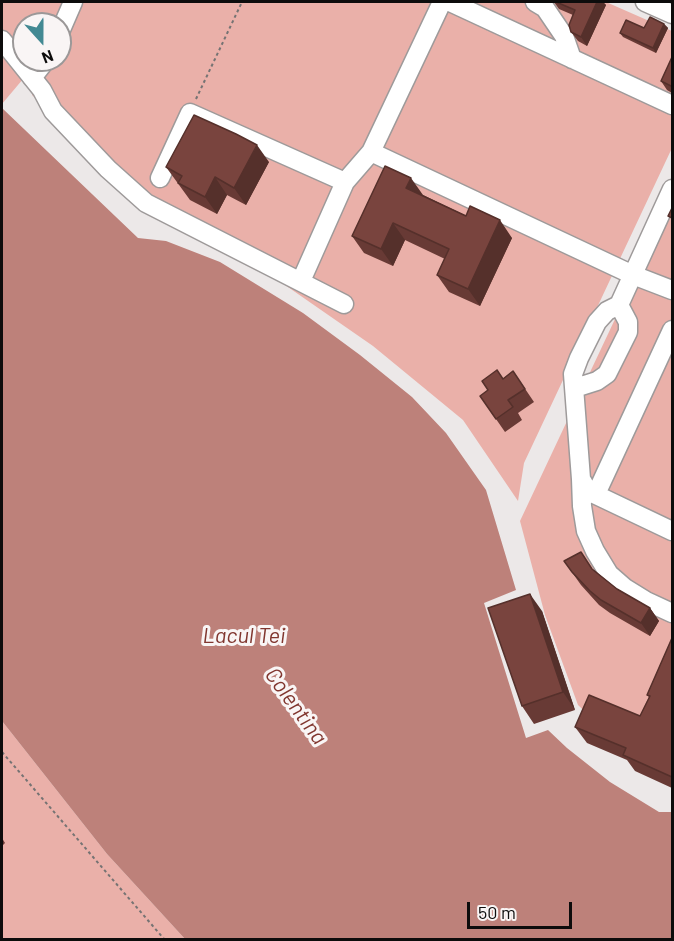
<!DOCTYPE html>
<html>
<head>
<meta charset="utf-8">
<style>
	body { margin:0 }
	#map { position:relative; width:674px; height:941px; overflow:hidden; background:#ece8e8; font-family:Barlow,sans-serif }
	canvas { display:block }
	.frame { position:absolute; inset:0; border:3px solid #0d0c0c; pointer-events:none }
	.north { position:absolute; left:12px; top:12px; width:60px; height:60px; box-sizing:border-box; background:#f9f5f5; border:2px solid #9b9898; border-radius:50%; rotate:159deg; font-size:16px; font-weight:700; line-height:24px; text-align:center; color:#0d0c0c }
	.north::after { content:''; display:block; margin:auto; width:21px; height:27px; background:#438993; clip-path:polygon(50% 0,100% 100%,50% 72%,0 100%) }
	.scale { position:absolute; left:467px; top:902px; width:105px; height:27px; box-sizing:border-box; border:3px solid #0d0c0c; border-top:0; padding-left:8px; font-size:18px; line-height:21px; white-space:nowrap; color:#0d0c0c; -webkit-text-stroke:4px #f9f5f5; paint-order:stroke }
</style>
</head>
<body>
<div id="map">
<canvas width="674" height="941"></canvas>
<div class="frame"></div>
<div class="north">N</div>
<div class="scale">50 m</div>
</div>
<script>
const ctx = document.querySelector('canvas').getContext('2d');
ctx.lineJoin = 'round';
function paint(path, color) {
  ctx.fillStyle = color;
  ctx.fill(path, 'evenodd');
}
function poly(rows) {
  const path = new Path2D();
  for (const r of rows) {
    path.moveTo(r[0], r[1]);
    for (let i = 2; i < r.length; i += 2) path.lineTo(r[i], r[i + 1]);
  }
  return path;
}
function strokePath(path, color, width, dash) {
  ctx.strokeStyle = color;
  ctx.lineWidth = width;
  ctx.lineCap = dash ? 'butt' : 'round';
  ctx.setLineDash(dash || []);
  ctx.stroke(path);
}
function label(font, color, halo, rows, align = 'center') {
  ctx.font = font + ' Barlow,sans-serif';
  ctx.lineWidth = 6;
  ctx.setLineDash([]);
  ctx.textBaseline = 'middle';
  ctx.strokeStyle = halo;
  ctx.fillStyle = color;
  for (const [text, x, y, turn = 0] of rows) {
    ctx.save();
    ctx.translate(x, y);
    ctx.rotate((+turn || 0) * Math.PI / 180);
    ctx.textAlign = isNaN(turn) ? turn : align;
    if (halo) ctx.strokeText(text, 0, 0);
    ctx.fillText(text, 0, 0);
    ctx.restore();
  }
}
paint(poly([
	[2,2,64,2,54,24,24,24,24,60,38,60,37,62,26,66,2,34],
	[75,2,606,2,672,31,672,148,524,463,518,501,463,420,373,346,285,285,168,223,32,95,48,60,60,60,60,34],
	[2,48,23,79,2,104],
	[672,198,672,763,605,731,578,705,545,615,520,521],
	[2,721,107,854,185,939,2,939]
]), '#eab0a9');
paint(poly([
	[2,108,138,238,166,241,220,262,303,313,360,355,412,397,446,433,486,490,516,590,484,603,526,738,548,730,567,748,610,782,659,812,672,812,672,939,185,939,107,854,2,721]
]), '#bd817a');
const minor = poly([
	[450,2,672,105],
	[535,2,545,8,564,36,572,59],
	[645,2,672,14],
	[60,32,73,2],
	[2,40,42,90,53,111,108,169,146,203,344,304],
	[32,78,46,60],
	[371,152,633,275,672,290],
	[160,178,190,113,345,182],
	[672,189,619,305,607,311,597,322,579,358,573,374,581,479,585,486,590,492,672,531],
	[301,281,345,182,371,152,442,2],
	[575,388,597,381,607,374,628,332,628,322,619,305],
	[581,479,582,506,586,531,595,551,609,574,625,588,646,601,672,613],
	[596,494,672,330]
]);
strokePath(minor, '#9e9a9a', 21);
strokePath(poly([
	[196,99,242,2],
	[2,752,165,940]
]), '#757373', 2, [3, 3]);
strokePath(minor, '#fff', 18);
paint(poly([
	[554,2,603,2,606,5,587,46,578,41,571,32,573,15,559,9],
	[664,24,668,28,656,53,623,37,620,33],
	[672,57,672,93,667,90,661,81],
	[269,162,246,205,227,195,217,214,190,200,166,167],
	[423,195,512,238,480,306,449,292,437,275,445,259,405,240,393,266,364,253,352,236],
	[513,371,534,402,518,413,522,420,505,432,480,396],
	[564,561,594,570,617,589,650,608,659,621,650,636,610,613,599,605,581,585],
	[542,611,575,710,534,724,522,706],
	[672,638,672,788,635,771,627,760,587,743,575,727,640,716,649,697,647,695],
	[2,838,5,843,2,846]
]), '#683a35');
paint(poly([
	[597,2,603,2,606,5,587,46,581,37],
	[664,24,668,28,656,53,653,48],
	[257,145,269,162,246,205,234,188],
	[215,177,227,195,217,214,205,197],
	[411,178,423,195,418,205,406,188],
	[500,220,512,238,480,306,468,289],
	[393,223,405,240,393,266,381,249],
	[530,594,542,611,575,710,563,692],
	[650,608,659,621,650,636,641,623]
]), '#55302b');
const building = poly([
	[556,2,597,2,581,37,571,32,569,25,575,10,556,2],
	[650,17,664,24,653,48,620,33,626,20,644,28,650,17],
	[672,57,672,88,671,86,661,81,672,57],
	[194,115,236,134,257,145,234,188,215,177,205,197,178,183,182,176,166,167,194,115],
	[385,166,411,178,406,188,466,216,470,206,500,220,468,289,437,275,449,249,393,223,381,249,352,236,385,166],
	[672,208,672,218,668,216,672,208],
	[497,370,503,379,513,371,525,389,508,400,513,407,496,419,480,396,488,390,482,381,497,370],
	[581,552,592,569,617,589,650,608,641,623,601,600,590,591,572,572,564,561,581,552],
	[530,594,563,692,522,706,488,608,530,594],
	[672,638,672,777,623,755,626,748,575,727,589,695,640,716,650,696,647,695,672,638]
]);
paint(building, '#79443e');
strokePath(building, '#55302b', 1.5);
label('italic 22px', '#81362f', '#f9f5f5', [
	["Lacul Tei",244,636],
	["Colentina",296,706,54]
]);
</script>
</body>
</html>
